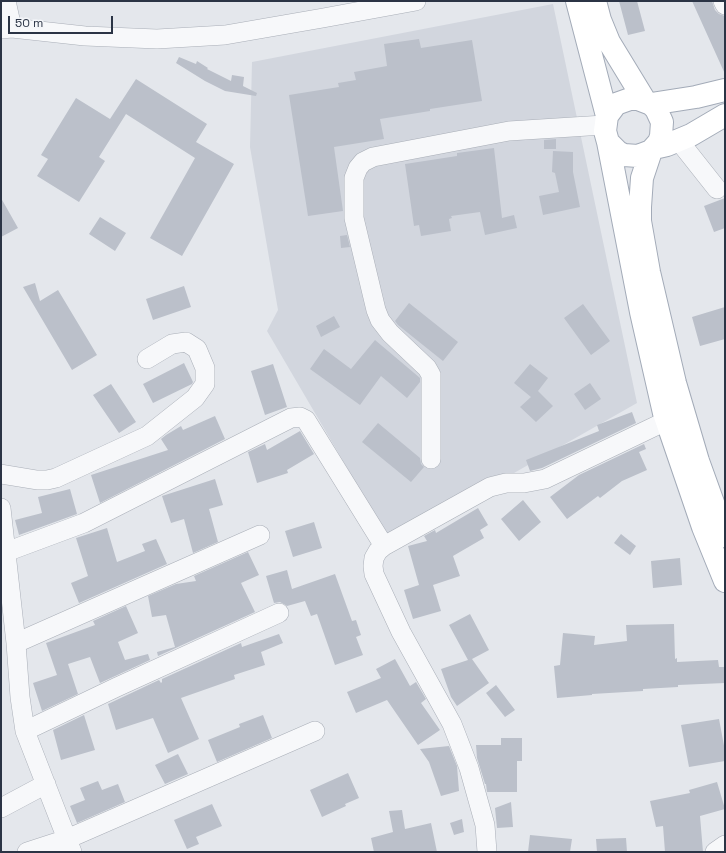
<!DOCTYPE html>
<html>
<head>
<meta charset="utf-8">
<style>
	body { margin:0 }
	#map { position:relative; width:726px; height:853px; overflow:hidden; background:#e4e7ec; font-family:"Space Grotesk",sans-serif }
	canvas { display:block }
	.frame { position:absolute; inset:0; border:2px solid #2b3445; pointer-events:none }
	.scale { position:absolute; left:8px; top:16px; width:105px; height:18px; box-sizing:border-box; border:2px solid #2b3445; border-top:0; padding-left:5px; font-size:12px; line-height:14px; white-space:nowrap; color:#2b3445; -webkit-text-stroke:3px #f4f6f9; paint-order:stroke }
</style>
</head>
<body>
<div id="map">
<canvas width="726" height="853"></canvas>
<div class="frame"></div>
<div class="scale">50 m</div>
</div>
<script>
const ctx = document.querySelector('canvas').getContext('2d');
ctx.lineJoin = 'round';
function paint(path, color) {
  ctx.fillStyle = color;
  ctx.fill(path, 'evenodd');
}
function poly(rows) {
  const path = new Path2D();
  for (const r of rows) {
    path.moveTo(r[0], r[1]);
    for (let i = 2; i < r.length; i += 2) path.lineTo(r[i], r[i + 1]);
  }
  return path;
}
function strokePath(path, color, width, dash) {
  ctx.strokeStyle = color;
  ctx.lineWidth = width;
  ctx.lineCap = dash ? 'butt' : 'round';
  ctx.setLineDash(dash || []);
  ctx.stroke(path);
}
paint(poly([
	[553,4,637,403,391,543,267,331,278,310,250,147,252,62]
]), '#d2d6de');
paint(poly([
	[619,1,637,1,645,31,628,35],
	[692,1,712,1,715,10,719,14,725,16,725,74],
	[419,39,421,48,472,40,482,101,430,109,430,111,380,119,384,139,334,147,343,211,308,216,289,95,339,87,338,83,356,80,354,72,387,66,384,44],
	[179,57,196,64,197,61,208,68,207,69,231,81,232,75,244,77,243,86,257,93,256,96,225,91,205,81,176,63],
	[136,79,207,124,196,142,234,164,182,256,150,238,195,158,126,114,99,157,105,161,79,202,37,176,48,159,41,155,76,98,110,119],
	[556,139,556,149,544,149,544,140],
	[494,148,502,218,514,215,517,228,485,235,480,212,451,216,452,218,449,219,451,231,421,236,419,225,414,226,405,164,457,156,457,153],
	[553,151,573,152,573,172,580,207,543,215,539,196,559,192,555,173,552,172],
	[1,198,18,228,1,237],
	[725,198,725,228,714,232,704,206],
	[100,217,126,233,115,251,89,234],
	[347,235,350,247,341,248,340,236],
	[35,283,40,301,58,290,97,355,72,370,23,287],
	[184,286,191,307,153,320,146,299],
	[409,303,458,342,443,361,398,325,395,321],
	[583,304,610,341,591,355,564,318],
	[725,307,725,339,700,346,692,317],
	[334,316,340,327,321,337,316,326],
	[375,340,420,378,420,382,407,398,381,376,360,405,310,369,324,349,351,369],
	[184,363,193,382,192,384,153,403,143,384],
	[273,364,287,407,265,415,251,371],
	[530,364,548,378,538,391,553,406,536,422,520,407,531,397,514,383],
	[590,383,601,399,585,410,574,394],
	[111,384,136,422,119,433,93,395],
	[632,412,636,423,542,468,530,471,526,460,599,431,597,425],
	[215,416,225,439,100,503,91,475,168,450,161,439,166,435,181,426,183,430],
	[378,423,420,458,421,464,424,467,411,482,362,442],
	[300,431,314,454,287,470,288,473,257,483,248,452,265,444,267,450],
	[644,444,646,449,639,452,647,470,622,481,600,498,598,496,567,519,550,497,579,475],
	[215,479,223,505,209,509,218,542,193,553,184,519,171,523,162,496],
	[70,489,77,514,19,535,15,520,42,513,38,497],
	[523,500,541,522,519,541,501,519],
	[478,508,488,525,480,530,484,538,453,556,460,576,433,585,441,611,413,619,404,590,419,585,408,546,427,541,424,536,435,530,436,533],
	[314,522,322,548,293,557,285,531],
	[107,528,117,562,145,551,142,544,156,539,167,564,79,603,71,583,88,576,76,538],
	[621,534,636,546,630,555,614,543],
	[248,552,259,575,241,583,255,612,158,656,157,652,175,647,166,615,152,617,148,596,176,584,196,581,194,576],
	[680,558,682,585,653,588,651,561],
	[287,570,292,589,335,574,352,621,356,620,361,635,356,637,363,655,335,665,317,614,311,616,305,601,287,606,280,602,274,603,266,576],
	[126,606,138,633,118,642,125,660,148,654,150,660,100,683,90,657,68,664,78,694,42,711,33,683,57,675,46,643,95,625,93,621],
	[470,614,489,650,472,659,489,683,457,706,451,697,441,669,468,660,449,625],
	[674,624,675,659,677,658,677,662,718,660,719,667,725,667,725,683,678,685,678,687,643,689,643,691,592,694,592,695,557,698,554,666,560,665,563,633,595,636,594,645,627,641,626,625],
	[279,634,283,643,261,652,265,665,234,675,235,679,181,698,199,739,168,753,153,718,116,730,108,704,159,680,161,683,162,682,162,679,241,643,242,647],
	[395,659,410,686,416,682,426,699,421,703,440,730,418,745,387,700,356,713,347,692,381,678,376,669],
	[496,685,515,710,505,717,486,693],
	[84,715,95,750,61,760,53,730],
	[263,715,272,738,217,762,208,740,240,727,239,724],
	[719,719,725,751,725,761,689,767,681,725],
	[501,738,522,738,522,761,517,761,517,792,487,792,486,784,485,784,477,758,476,745,501,745],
	[449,746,457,766,459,791,441,796,429,762,420,749],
	[178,754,188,774,165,784,155,765],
	[348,773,359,798,345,804,346,806,322,817,310,790],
	[98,781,102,790,118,784,125,802,77,823,70,806,85,800,80,788],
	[717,782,725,809,700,816,703,852,665,852,663,826,656,827,650,801,690,793,689,790],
	[511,802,513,827,497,828,495,808],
	[212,804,222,826,196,837,199,844,187,849,174,820],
	[402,810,405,829,431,823,437,852,374,852,371,838,393,832,389,811],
	[462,819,464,832,454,835,450,823],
	[530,835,572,839,570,852,528,852],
	[626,838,627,852,597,852,596,839]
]), '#bbc0ca');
const minor = poly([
	[6,1,12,28],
	[723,1,725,5],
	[1,29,12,28,85,36,157,39,225,35,323,18,416,1],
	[679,141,717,189],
	[431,459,431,375,427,368,390,333,380,320,376,310,354,218,354,178,358,168,363,162,373,157,509,131,604,125],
	[1,474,37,480,47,480,56,478,147,436,195,398,205,384,205,368,197,349,186,342,172,344,147,359],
	[1,508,16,643,20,697,25,731,72,852],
	[6,552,84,523,291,418,300,417,306,420,384,546],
	[16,643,260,535],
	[25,731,117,687,279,613],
	[1,808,46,784],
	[27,852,67,839,315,731],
	[487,852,485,825,469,768,452,724,401,632,374,574,373,566,374,558,378,551,384,546,490,487,506,483,524,483,545,479,666,421],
	[715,852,725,845]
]);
const major = poly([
	[577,1,607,116],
	[595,1,600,20,609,42,645,101],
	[651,104,656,109,662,122,661,136,659,142,651,151,638,156,624,155,618,152,608,142,605,131,607,116,616,104,630,99,638,99,651,104,696,97,725,90],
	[608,142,641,312,664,413,703,527,725,581],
	[654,148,667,145,691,135,725,115],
	[651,151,642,178,640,207,640,221,649,272,675,383,698,461,725,536]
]);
strokePath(minor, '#a9aeb7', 20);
strokePath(major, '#a3abb8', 24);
strokePath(minor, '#f7f8fa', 19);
strokePath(major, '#fff', 22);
</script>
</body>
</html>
